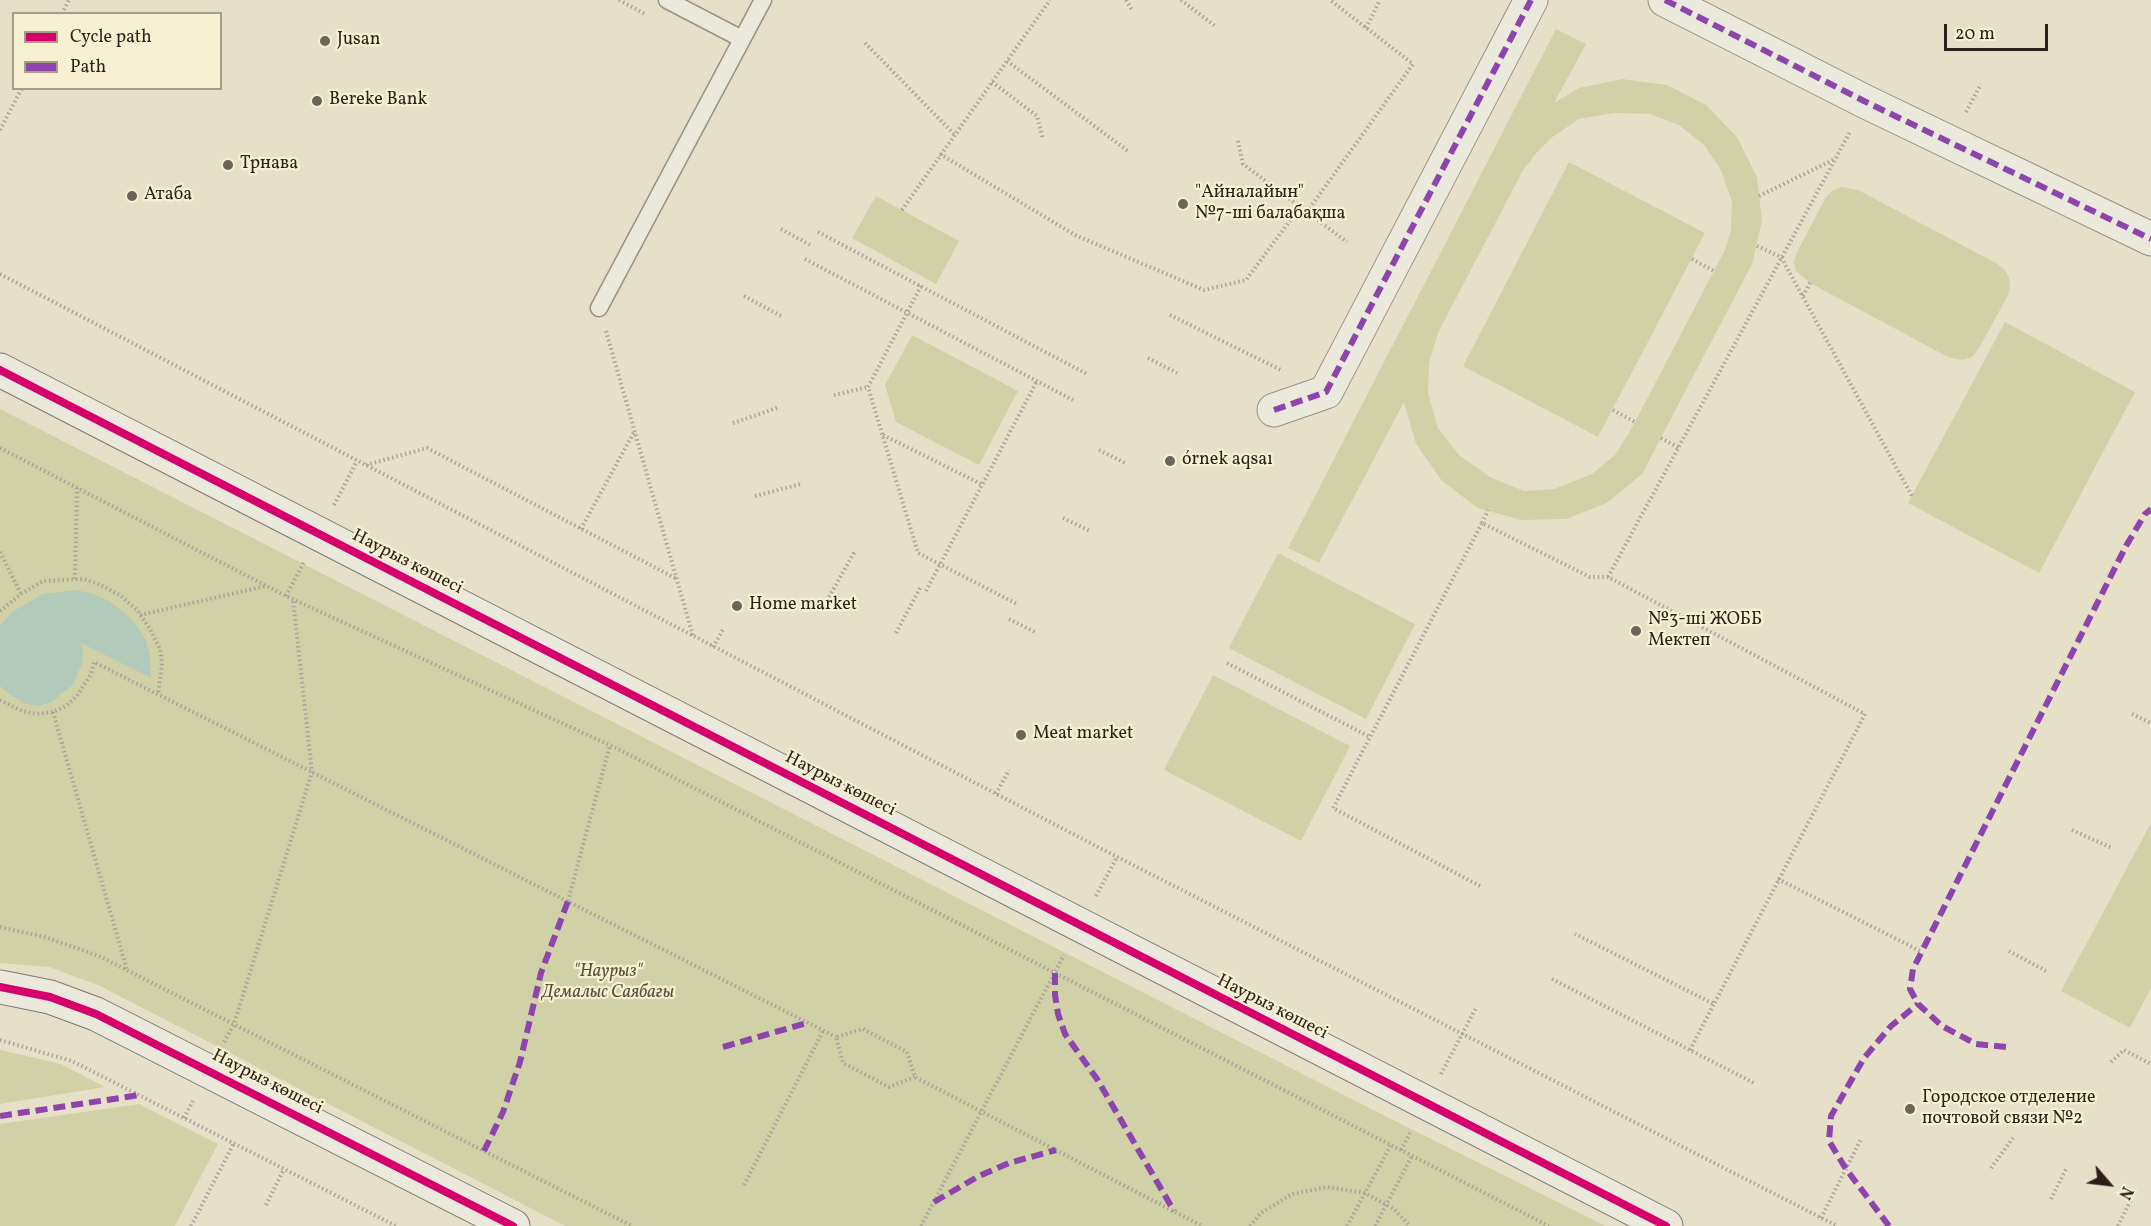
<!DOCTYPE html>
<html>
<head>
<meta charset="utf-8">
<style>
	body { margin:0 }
	#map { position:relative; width:2151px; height:1226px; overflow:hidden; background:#e7e0c8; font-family:Vollkorn,serif }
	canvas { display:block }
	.legend { position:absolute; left:12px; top:12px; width:210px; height:78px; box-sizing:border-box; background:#f8f0d3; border:2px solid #a79c89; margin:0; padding:8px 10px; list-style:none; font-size:18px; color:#2d1f1a }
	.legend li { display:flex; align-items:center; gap:12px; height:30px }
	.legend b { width:30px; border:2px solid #a79c89 }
	.north { position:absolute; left:2079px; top:1154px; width:60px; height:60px; -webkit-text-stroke:4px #f8f0d3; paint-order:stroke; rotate:118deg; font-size:16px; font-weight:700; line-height:24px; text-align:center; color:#2d1f1a }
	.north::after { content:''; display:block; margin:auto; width:21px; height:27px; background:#2d1f1a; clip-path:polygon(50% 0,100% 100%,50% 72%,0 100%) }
	.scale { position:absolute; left:1944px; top:24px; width:104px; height:27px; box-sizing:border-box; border:3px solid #2d1f1a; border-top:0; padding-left:8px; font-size:18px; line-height:21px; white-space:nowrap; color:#2d1f1a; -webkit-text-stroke:4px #f8f0d3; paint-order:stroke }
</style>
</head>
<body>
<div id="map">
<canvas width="2151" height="1226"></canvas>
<ul class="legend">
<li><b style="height:8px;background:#d6006c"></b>Cycle path</li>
<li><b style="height:8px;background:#8e44ad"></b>Path</li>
</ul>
<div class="north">N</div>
<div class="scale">20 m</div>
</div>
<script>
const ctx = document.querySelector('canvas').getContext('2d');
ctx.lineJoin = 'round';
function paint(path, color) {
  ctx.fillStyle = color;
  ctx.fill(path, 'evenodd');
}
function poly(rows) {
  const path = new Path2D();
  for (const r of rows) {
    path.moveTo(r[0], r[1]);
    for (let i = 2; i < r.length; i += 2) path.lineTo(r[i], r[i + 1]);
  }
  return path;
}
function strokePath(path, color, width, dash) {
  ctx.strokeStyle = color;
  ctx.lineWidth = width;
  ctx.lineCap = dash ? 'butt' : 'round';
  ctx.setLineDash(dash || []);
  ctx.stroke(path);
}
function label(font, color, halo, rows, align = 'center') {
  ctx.font = font + ' Vollkorn,serif';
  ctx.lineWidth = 4.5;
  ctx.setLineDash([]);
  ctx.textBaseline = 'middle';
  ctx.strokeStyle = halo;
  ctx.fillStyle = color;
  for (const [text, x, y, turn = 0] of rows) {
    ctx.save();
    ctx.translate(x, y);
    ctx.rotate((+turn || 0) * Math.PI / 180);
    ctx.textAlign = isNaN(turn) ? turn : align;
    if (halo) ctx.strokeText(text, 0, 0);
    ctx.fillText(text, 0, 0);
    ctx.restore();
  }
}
paint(poly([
	[1556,29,1586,44,1554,103,1579,88,1622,79,1667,85,1706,105,1737,137,1757,177,1762,221,1752,264,1642,474,1607,503,1566,519,1521,520,1478,508,1442,481,1416,444,1404,402,1319,563,1288,548],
	[1614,113,1650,114,1679,125,1704,145,1721,170,1732,202,1731,230,1725,250,1628,435,1614,456,1592,474,1554,489,1524,491,1490,477,1459,455,1438,428,1428,393,1429,363,1438,333,1522,172,1537,152,1551,138,1579,119],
	[1569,162,1705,233,1598,437,1463,366],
	[1841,187,1858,190,1996,263,2005,270,2009,278,2010,287,2008,295,1978,350,1972,357,1963,360,1955,359,1946,356,1810,283,1796,271,1794,262,1796,254,1826,197,1832,191],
	[876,196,959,241,936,284,852,238],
	[2005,322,2135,392,2039,573,1908,503],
	[912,335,1018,391,979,465,896,422,885,385],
	[0,409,1389,1118,1606,1226,565,1226,100,986,49,967,0,963],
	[1278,553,1415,624,1366,719,1229,648],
	[1213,675,1350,746,1301,841,1164,770],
	[2151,823,2151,988,2130,1028,2061,991],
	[0,1050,61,1064,105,1087,0,1104],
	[139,1104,218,1144,175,1226,0,1226,0,1124]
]), '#d1d1a8');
paint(poly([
	[76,590,94,594,107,600,125,613,137,626,146,640,150,656,151,678,81,643,83,652,82,663,73,685,51,702,37,706,24,703,12,696,0,686,0,626,12,612,43,594]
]), '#b2cab9');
const lane = poly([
	[667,0,742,39],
	[599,308,763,0]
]);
const street = poly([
	[1665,0,1866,102,2151,239],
	[1274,410,1326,392,1531,0]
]);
const secondary = poly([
	[0,370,1666,1226],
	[0,987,50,997,96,1014,513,1226]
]);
strokePath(lane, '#979183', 19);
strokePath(street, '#979183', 35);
strokePath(secondary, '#7d786c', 35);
strokePath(poly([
	[619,0,645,14],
	[1126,0,1132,10],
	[1181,0,1215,26],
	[62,14,69,0],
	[1366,28,1380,0],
	[865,43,954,134],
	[1007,61,1128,151],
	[992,82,1037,116,1043,139],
	[1966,112,1981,84],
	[0,130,22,88],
	[1238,141,1243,164,1347,242],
	[940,154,1075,235,1204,290,1246,280,1300,207],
	[1759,196,1835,159],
	[902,210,1050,0],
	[1307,212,1413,64,1330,0],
	[781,229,812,246],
	[818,232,1087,374],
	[1757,246,1781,257,1912,496],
	[805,259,1073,400],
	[1692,259,1714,271],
	[0,274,1098,847,1837,1226],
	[921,286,868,387,918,553,1017,604],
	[744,296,781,316],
	[1803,296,1810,283],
	[1170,315,1283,371],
	[606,331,693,636],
	[1148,358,1177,373],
	[834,395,868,387],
	[1613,410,1635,422],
	[733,423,777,408],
	[883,435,983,485],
	[1661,438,1679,448],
	[0,448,286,596,618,749,1549,1226],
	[1099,450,1127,464],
	[366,465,427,448,677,579],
	[755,496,801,484],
	[334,505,357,461],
	[1063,518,1090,531],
	[1482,523,1488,510],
	[581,529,634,432],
	[0,552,21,594],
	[1608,577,1850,132],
	[75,579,77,488],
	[926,591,1037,381],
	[286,596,304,562],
	[829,597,855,551],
	[0,611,21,594,43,581,84,579,101,585,121,596,137,610,150,629,160,649,162,664,158,694],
	[140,615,266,586],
	[1009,619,1035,632],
	[896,633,920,588],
	[713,647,724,628],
	[1227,663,1370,737],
	[0,700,22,711,37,714,53,712,66,706,77,696,91,674,94,662,836,1037],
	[53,712,127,970],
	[2132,714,2151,723],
	[996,794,1009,770],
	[2072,830,2112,848],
	[1778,879,1922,952],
	[1480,886,1333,808,1482,523,1590,577,1608,577,1865,714,1714,1004,1575,934],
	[1096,896,1117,857],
	[568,901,610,745],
	[0,927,45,937,99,956,632,1226],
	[2009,951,2046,971],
	[1552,979,1756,1084],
	[0,1040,72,1061,396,1226],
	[224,1042,234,1024,312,772,293,600],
	[1690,1050,1714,1004],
	[2111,1062,2124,1050,2151,1064],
	[1441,1074,1476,1008],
	[915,1077,889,1087,843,1063,836,1037,863,1029,907,1052,915,1077,1202,1226],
	[184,1118,193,1101],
	[1401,1150,1410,1133],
	[1991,1168,2013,1138],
	[744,1185,823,1031],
	[2051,1199,2067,1167],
	[266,1205,284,1169],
	[1821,1218,1861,1139],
	[191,1226,234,1143],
	[921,1226,1064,955],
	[1250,1226,1261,1213,1292,1194,1327,1187,1365,1193,1394,1209,1410,1226],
	[1347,1226,1391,1145],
	[1375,1226,1412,1156],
	[2118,1226,2131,1200]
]), '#a8a49b', 4, [1.5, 3]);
strokePath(lane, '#ebe8dc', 16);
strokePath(street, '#ebe8dc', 33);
strokePath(secondary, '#ebe8dc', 33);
strokePath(poly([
	[1665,0,1866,102,2151,239],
	[1274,410,1326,392,1531,0],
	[1055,973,1055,995,1058,1014,1065,1034,1097,1079,1174,1211],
	[723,1047,807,1023],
	[2006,1047,1976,1044,1942,1026,1918,1004,1910,989,1913,969,2126,546,2145,514,2151,509],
	[0,1116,140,1095],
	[484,1151,503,1112,520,1062,541,973,568,901],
	[934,1202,979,1176,1009,1163,1056,1150],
	[1889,1226,1846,1169,1829,1141,1831,1116,1864,1058,1891,1026,1918,1004]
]), '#8e44ad', 6, [12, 6]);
strokePath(poly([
	[0,370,1666,1226],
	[0,987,50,997,96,1014,513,1226]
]), '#d6006c', 8);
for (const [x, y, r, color] of [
	[325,41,6,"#6e6357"],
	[317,101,6,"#6e6357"],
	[228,165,6,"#6e6357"],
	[132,196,6,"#6e6357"],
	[1183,204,6,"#6e6357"],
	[1170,461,6,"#6e6357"],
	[737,606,6,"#6e6357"],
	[1636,631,6,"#6e6357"],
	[1021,735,6,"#6e6357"],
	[1910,1109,6,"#6e6357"]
]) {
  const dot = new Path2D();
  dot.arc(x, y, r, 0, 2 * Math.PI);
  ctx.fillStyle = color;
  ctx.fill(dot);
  strokePath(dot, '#f8f0d3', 2);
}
label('18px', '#2d1f1a', '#f8f0d3', [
	["Jusan",337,41],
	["Bereke Bank",329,101],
	["Трнава",240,165],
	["\"Айналайын\"",1195,194],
	["№7-ші балабақша",1195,215],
	["Атаба",144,196],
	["órnek aqsaı",1182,461],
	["Home market",749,606],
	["№3-ші ЖОББ",1648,621],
	["Мектеп",1648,642],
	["Meat market",1033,735],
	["Городское отделение",1922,1099],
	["почтовой связи №2",1922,1120]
], 'left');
label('18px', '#2d1f1a', '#f8f0d3', [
	["Наурыз көшесі",407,563,27],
	["Наурыз көшесі",840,785,27],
	["Наурыз көшесі",1272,1008,27],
	["Наурыз көшесі",267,1083,27]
]);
label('italic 18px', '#59513c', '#f8f0d3', [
	["\"Наурыз\"",608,973],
	["Демалыс Саябағы",608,994]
]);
</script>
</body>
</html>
